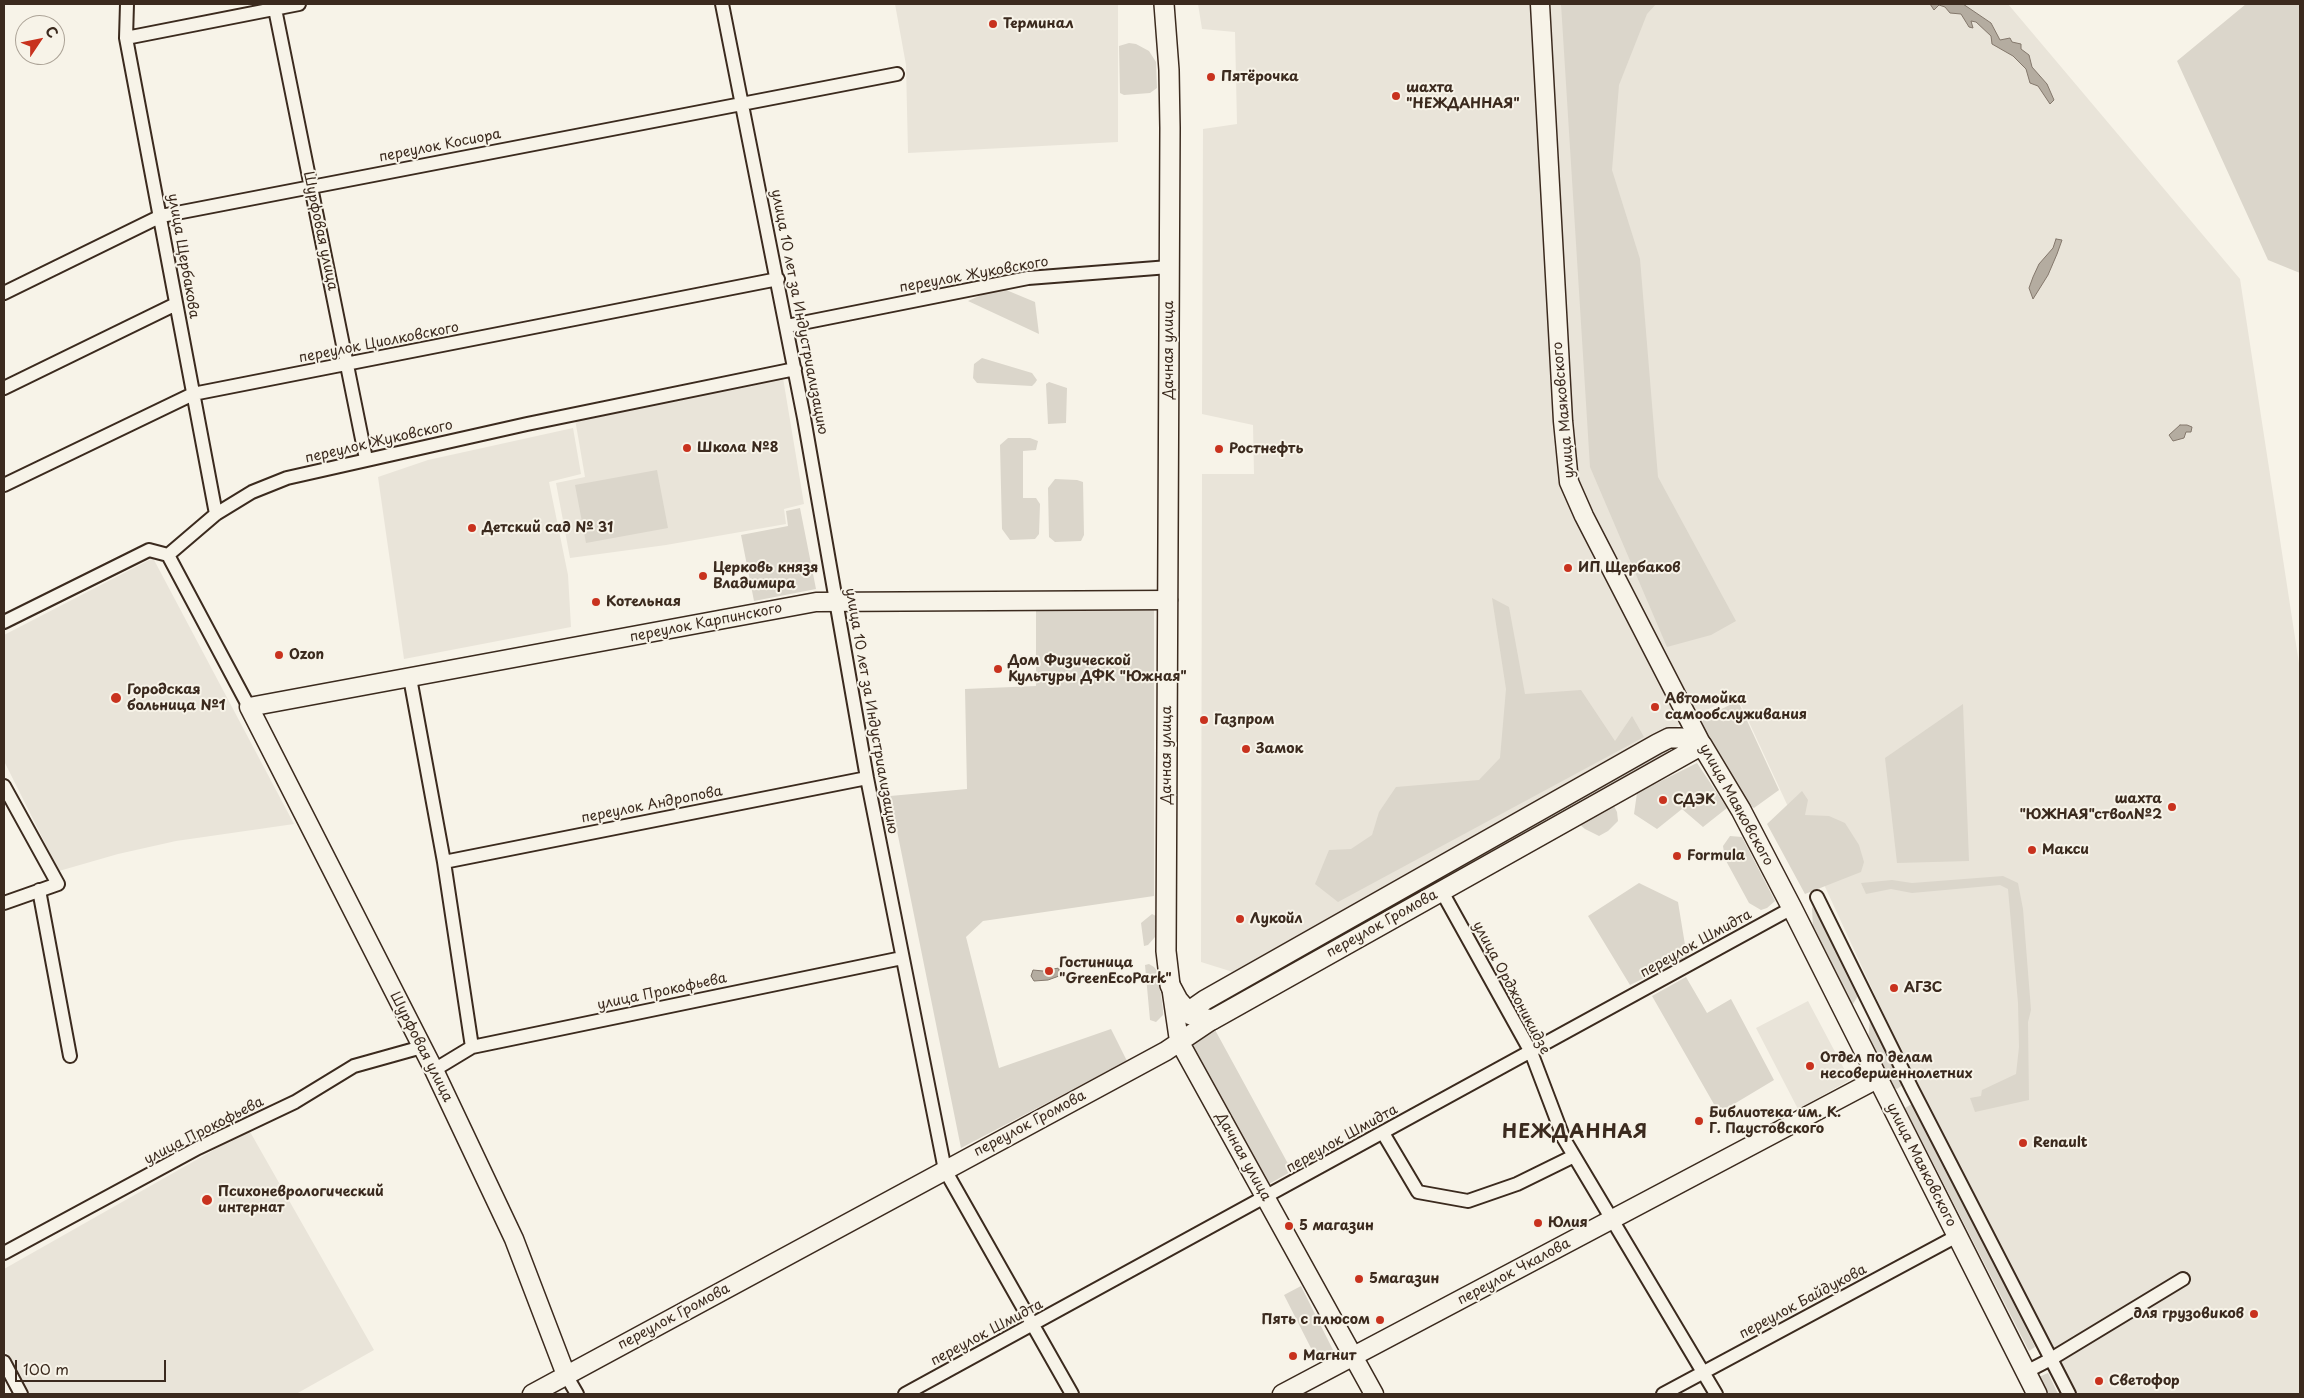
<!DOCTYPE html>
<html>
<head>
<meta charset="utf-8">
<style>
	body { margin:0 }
	#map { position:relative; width:2304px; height:1398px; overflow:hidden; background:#f7f3e8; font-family:"Playpen Sans",sans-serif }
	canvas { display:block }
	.frame { position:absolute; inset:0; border:5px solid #3b2a1e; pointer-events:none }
	.north { position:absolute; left:15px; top:15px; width:50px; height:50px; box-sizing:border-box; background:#f7f3e8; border:1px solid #aca397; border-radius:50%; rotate:56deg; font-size:14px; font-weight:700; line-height:20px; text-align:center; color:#3b2a1e }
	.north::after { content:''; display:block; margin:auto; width:18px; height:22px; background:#c8321e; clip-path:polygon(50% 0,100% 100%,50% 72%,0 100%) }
	.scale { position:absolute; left:15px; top:1360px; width:151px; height:22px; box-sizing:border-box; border:2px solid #3b2a1e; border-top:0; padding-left:6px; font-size:15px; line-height:18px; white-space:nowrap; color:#3b2a1e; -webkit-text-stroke:4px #f7f3e8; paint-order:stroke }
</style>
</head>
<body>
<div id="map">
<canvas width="2304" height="1398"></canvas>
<div class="frame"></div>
<div class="north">С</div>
<div class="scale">100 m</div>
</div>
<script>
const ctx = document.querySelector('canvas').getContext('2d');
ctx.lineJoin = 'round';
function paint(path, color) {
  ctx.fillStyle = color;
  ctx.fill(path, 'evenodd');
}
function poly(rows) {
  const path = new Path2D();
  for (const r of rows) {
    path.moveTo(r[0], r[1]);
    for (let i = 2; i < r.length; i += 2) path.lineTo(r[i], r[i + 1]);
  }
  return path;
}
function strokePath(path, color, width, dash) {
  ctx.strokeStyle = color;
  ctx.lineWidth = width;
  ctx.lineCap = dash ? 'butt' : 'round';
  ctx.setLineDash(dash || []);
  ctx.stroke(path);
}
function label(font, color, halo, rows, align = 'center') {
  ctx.font = font + ' "Playpen Sans",sans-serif';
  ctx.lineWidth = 4;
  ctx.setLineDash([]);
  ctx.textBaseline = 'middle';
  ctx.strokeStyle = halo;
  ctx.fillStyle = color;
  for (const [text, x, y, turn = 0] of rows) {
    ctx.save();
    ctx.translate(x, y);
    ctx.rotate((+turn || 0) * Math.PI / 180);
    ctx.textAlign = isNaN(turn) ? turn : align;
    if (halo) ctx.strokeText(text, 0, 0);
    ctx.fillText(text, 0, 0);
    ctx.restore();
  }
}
paint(poly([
	[895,4,1118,4,1118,142,908,153,906,65],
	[1198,4,2008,4,2240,279,2300,670,2300,1394,2074,1394,1929,1112,1736,694,1233,972,1201,962,1202,474,1254,474,1253,425,1202,414,1203,129,1237,124,1235,32,1202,29],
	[783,378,804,504,784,509,786,524,666,545,570,558,556,483,585,477,575,419],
	[573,428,581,474,549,482,568,575,571,627,404,659,378,477,428,460],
	[153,558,294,824,176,841,118,854,59,871,4,761,4,635],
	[1808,1001,1850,1080,1798,1109,1756,1028],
	[249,1130,374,1350,296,1394,30,1394,4,1348,4,1269]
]), '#e9e4d9');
paint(poly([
	[1561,4,1656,4,1647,14,1619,85,1612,170,1640,259,1658,477,1736,621,1711,635,1667,647,1590,467],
	[2246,4,2300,4,2300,273,2268,260,2177,61],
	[1129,43,1136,44,1149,51,1156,62,1157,88,1150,93,1124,95,1120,93,1119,46],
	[999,287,1035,302,1039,334,968,301],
	[982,358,1032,373,1037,380,1035,383,1032,386,977,383,973,378,974,364],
	[1049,382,1067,388,1066,423,1048,424,1046,384],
	[1008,438,1030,438,1038,441,1036,450,1023,451,1023,498,1036,498,1040,504,1039,534,1035,539,1010,540,1002,529,1000,445],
	[657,470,668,528,586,543,575,485],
	[1055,479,1077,480,1083,482,1084,535,1081,541,1055,542,1049,537,1048,488],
	[800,508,816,589,754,601,741,535,788,526,786,511],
	[1492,598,1509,607,1525,694,1581,690,1615,741,1632,716,1644,737,1338,902,1315,884,1329,850,1351,849,1372,835,1379,812,1396,787,1479,780,1500,758,1506,689],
	[1036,607,1154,607,1154,896,983,921,966,937,999,1068,1111,1029,1127,1061,961,1148,890,796,967,789,965,689,1036,686],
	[1738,701,1779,790,1754,808,1749,806,1718,753,1701,731,1702,722,1707,716],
	[1963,704,1969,861,1897,863,1885,758],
	[1667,748,1672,756,1215,1013,1211,1005],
	[1697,763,1727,808,1703,827,1682,809,1657,829,1634,814,1637,793],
	[1802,791,1808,800,1805,815,1829,816,1845,823,1859,845,1864,862,1861,872,1805,894,1767,824],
	[1613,804,1617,812,1618,821,1608,831,1599,836,1585,829,1578,823],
	[1730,836,1742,837,1775,901,1767,908,1761,910,1749,903,1725,859,1723,846],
	[2003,876,2018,883,2023,909,2031,1010,2028,1022,2029,1100,1975,1112,1970,1098,1981,1096,1982,1090,2016,1074,2019,1047,2018,1003,2008,889,2000,885,1912,893,1891,889,1866,894,1861,883,1892,880,1912,883],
	[1639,883,1678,902,1687,957,1630,985,1588,916],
	[1812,907,1819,914,1858,996,1851,1007,1813,929],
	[1152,914,1156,916,1155,937,1148,945,1144,946,1141,923],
	[1149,964,1154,967,1158,972,1163,1010,1163,1015,1156,1022,1150,1020,1145,965],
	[1686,977,1707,1013,1731,999,1774,1080,1719,1113,1652,996],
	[1870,1018,1903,1085,1897,1089,1892,1087,1868,1041],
	[1214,1028,1292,1171,1269,1184,1190,1041],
	[1915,1102,2035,1347,2029,1351,1905,1108],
	[1301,1286,1333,1350,1316,1358,1284,1295],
	[2048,1373,2058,1394,2048,1394,2039,1377]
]), '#dbd6cb');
const water = poly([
	[1930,4,1963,4,1991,23,2000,40,2010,38,2012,42,2021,44,2021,49,2029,55,2032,67,2047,84,2054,100,2050,104,2038,86,2030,83,2026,69,2013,56,1992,44,1991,36,1976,22,1971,21,1973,28,1969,27,1961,14,1950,13,1945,7,1939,5,1934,10,1930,4],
	[2056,239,2062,240,2057,254,2048,275,2033,299,2029,288,2033,277,2039,264,2053,248,2056,239],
	[2180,425,2187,425,2192,427,2191,432,2186,432,2184,438,2173,441,2169,435,2180,425],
	[1050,966,1053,969,1059,968,1059,976,1048,980,1034,981,1031,976,1033,970,1043,971,1050,966]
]);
paint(water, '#b4aca0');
strokePath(water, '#84786c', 1);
const street = poly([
	[127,4,126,38,216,514],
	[274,4,366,459],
	[722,4,804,418,867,778,945,1170,1072,1394],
	[126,38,299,4],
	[4,293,161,216,897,74],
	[787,326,1028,278,1169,267],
	[4,388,176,304],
	[4,485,193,394,778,279],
	[168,555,249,707],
	[4,622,149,550,168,555,216,514,252,492,287,478,527,424,795,369],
	[410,678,444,862,472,1047],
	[4,786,58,884,4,903],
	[444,862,867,778],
	[39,890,70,1056],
	[1441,890,1531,1052,1564,1139,1716,1394],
	[1817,897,1912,1089,2069,1394],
	[434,1070,472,1047,902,958],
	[1383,1133,1418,1192,1468,1201,1517,1184,1574,1156],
	[4,1253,198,1148,295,1102,354,1066,422,1047],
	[4,1362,21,1394],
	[2026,1372,2051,1359,2183,1279],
	[566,1375,577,1394],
	[905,1394,1792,908],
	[1663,1394,1957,1236]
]);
const secondary = poly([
	[1540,4,1563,421,1569,482,1584,516,1702,745],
	[1171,986,1179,1041,1374,1394],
	[566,1375,514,1239,434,1070,249,707,816,602,1168,600],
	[532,1394,1166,1051,1212,1020],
	[1282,1394,1877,1079]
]);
const primary = poly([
	[1164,4,1169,70,1170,128,1166,951,1170,985,1178,1000,1191,1015,1212,1020,1702,745,1682,738,1669,738,1657,744,1205,1000,1195,1007,1191,1015],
	[1702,745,1741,810,1792,908,2037,1394]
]);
strokePath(street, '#3b2a1e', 16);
strokePath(secondary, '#3b2a1e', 21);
strokePath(primary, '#3b2a1e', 22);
strokePath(street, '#f7f3e8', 12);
strokePath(secondary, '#f7f3e8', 18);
strokePath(primary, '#f7f3e8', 19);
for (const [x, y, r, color] of [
	[993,24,5,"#c8321e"],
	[1211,77,5,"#c8321e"],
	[1396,96,5,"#c8321e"],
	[687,448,5,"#c8321e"],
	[1219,449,5,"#c8321e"],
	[472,528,5,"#c8321e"],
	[1568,568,5,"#c8321e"],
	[703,576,5,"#c8321e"],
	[596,602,5,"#c8321e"],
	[279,655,5,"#c8321e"],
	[998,669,5,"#c8321e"],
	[116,698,6,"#c8321e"],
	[1655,707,5,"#c8321e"],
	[1204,720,5,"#c8321e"],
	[1246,749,5,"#c8321e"],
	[1663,800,5,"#c8321e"],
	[2172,807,5,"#c8321e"],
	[2032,850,5,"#c8321e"],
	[1677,856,5,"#c8321e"],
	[1240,919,5,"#c8321e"],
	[1049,971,5,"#c8321e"],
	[1894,988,5,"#c8321e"],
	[1810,1066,5,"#c8321e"],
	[1699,1121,5,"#c8321e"],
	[2023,1143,5,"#c8321e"],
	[207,1200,6,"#c8321e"],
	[1538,1223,5,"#c8321e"],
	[1289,1226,5,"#c8321e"],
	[1359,1279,5,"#c8321e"],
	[2254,1314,5,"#c8321e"],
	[1380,1320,5,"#c8321e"],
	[1293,1356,5,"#c8321e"],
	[2099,1381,5,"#c8321e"]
]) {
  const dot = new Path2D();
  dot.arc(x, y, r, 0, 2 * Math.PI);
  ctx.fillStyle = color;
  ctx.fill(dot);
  strokePath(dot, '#f7f3e8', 2);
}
label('bold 14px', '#3b2a1e', '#f7f3e8', [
	["Терминал",1003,24],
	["Пятёрочка",1221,77],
	["шахта",1406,88],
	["\"НЕЖДАННАЯ\"",1406,104],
	["Школа №8",697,448],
	["Ростнефть",1229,449],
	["Детский сад № 31",482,528],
	["Церковь князя",713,568],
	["Владимира",713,584],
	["ИП Щербаков",1578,568],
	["Котельная",606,602],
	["Ozon",289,655],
	["Дом Физической",1008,661],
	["Культуры ДФК \"Южная\"",1008,677],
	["Городская",127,690],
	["больница №1",127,706],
	["Автомойка",1665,699],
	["самообслуживания",1665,715],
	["Газпром",1214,720],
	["Замок",1256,749],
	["шахта",2162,799,"right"],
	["\"ЮЖНАЯ\"ствол№2",2162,815,"right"],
	["СДЭК",1673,800],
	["Макси",2042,850],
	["Formula",1687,856],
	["Лукойл",1250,919],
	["Гостиница",1059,963],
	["\"GreenEcoPark\"",1059,979],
	["АГЗС",1904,988],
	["Отдел по делам",1820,1058],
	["несовершеннолетних",1820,1074],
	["Библиотека им. К.",1709,1113],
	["Г. Паустовского",1709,1129],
	["Renault",2033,1143],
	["Психоневрологический",218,1192],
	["интернат",218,1208],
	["Юлия",1548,1223],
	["5 магазин",1299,1226],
	["5магазин",1369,1279],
	["для грузовиков",2244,1314,"right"],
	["Пять с плюсом",1370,1320,"right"],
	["Магнит",1303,1356],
	["Светофор",2109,1381]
], 'left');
label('14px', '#3b2a1e', '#f7f3e8', [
	["переулок Косиора",440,146,-11],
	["Шурфовая улица",320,231,78],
	["улица Щербакова",183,256,80],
	["переулок Жуковского",974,275,-10],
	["улица 10 лет за Индустриализацию",799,312,79],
	["переулок Циолковского",379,343,-11],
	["Дачная улица",1169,350,-90],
	["улица Маяковского",1564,410,-95],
	["переулок Жуковского",379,442,-13],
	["переулок Карпинского",706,623,-11],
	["улица 10 лет за Индустриализацию",871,711,80],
	["Дачная улица",1167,755,-90],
	["переулок Андропова",652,805,-11],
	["улица Маяковского",1736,805,61],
	["переулок Громова",1382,924,-29],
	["переулок Шмидта",1696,944,-29],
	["улица Орджоникидзе",1511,988,62],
	["улица Прокофьева",662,992,-12],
	["Шурфовая улица",421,1047,63],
	["переулок Громова",1030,1124,-28],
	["улица Прокофьева",204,1131,-27],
	["переулок Шмидта",1342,1139,-29],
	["Дачная улица",1243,1157,61],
	["улица Маяковского",1921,1165,63],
	["переулок Чкалова",1514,1272,-28],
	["переулок Байдукова",1803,1302,-28],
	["переулок Громова",674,1317,-28],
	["переулок Шмидта",987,1333,-28]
]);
ctx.letterSpacing = '1px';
label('bold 19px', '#3b2a1e', '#f7f3e8', [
	["НЕЖДАННАЯ",1575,1133]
]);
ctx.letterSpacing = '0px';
</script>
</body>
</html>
